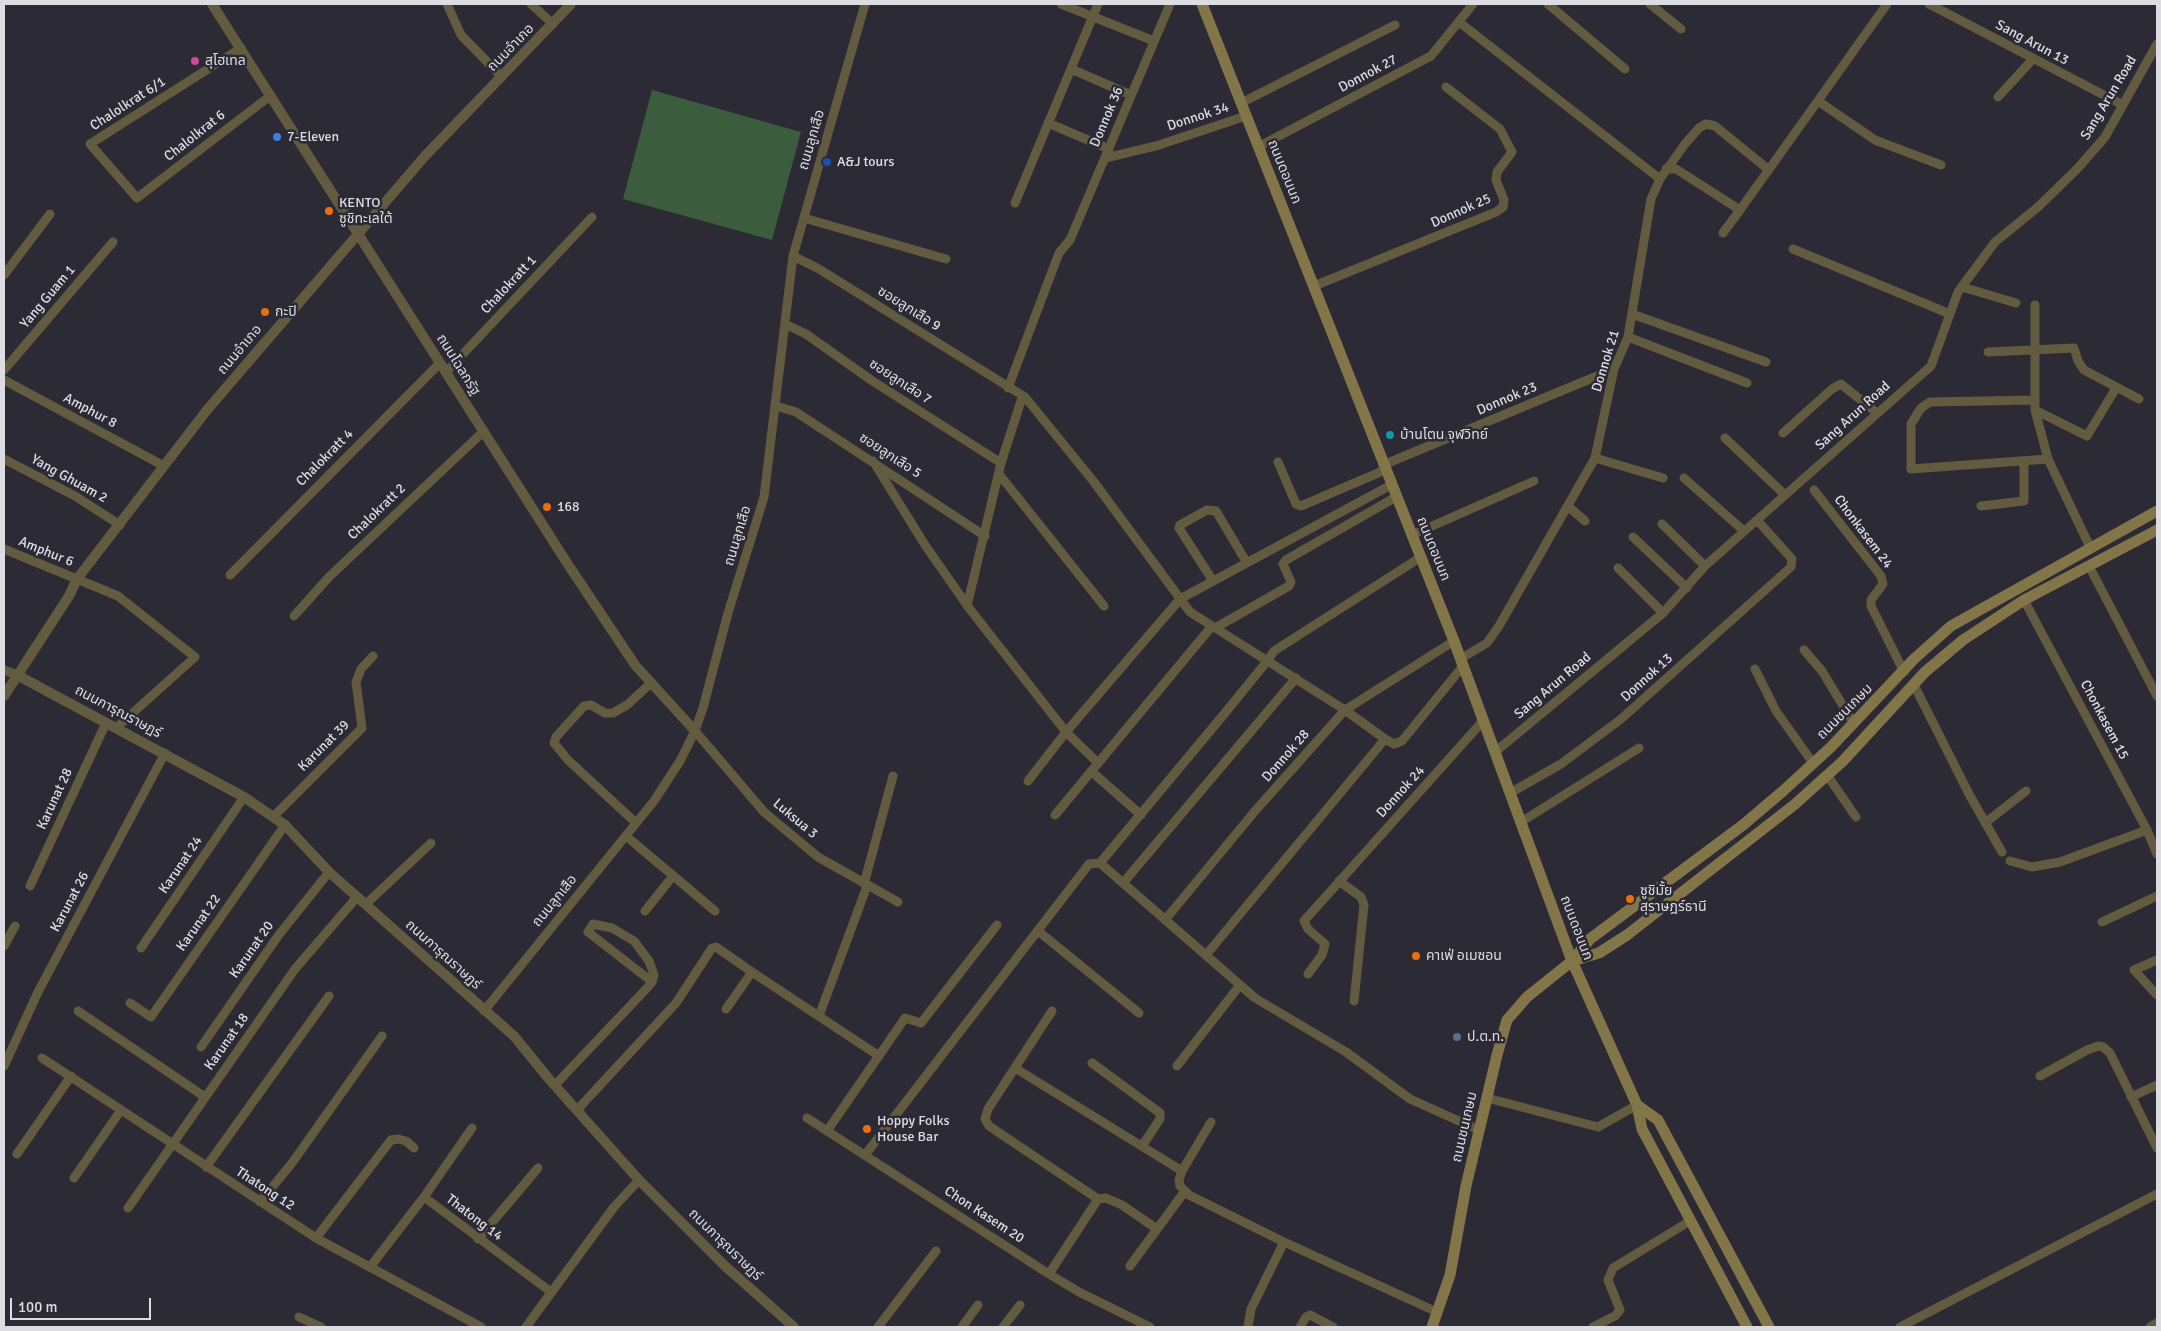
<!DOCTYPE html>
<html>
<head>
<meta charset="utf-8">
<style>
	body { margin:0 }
	#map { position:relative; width:2161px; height:1331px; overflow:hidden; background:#2c2a35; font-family:Signika,sans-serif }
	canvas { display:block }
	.frame { position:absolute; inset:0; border:5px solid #dddce3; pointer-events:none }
	.scale { position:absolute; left:10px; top:1298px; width:141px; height:22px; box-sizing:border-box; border:2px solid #dddce3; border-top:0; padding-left:6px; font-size:15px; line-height:18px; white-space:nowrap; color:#dddce3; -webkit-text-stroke:4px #2c2a35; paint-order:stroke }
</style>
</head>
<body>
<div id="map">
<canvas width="2161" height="1331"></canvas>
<div class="frame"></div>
<div class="scale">100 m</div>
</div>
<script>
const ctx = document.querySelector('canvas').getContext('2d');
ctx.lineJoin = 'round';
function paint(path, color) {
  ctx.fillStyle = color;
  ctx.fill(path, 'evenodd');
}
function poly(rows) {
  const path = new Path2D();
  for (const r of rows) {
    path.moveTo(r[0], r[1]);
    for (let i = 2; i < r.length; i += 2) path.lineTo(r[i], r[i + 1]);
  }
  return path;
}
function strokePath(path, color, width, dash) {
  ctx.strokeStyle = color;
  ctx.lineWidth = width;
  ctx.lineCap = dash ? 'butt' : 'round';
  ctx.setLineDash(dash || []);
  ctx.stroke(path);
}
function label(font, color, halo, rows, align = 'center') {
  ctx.font = font + ' Signika,"Noto Sans Thai",sans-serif';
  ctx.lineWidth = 5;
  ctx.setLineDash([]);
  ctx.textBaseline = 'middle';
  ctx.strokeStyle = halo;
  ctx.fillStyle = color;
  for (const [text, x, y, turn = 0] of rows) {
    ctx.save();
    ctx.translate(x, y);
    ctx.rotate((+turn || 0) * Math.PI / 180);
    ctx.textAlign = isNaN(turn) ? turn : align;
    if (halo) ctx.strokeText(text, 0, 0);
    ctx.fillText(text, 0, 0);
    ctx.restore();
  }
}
paint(poly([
	[652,90,801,132,772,240,623,199]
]), '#3b5d3d');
strokePath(poly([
	[447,4,461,35,502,77],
	[531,4,553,24],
	[1061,4,1154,41],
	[1548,4,1625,69],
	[1650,4,1681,29],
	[1929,4,2123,105],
	[1459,22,1660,179],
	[241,48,90,144,137,198,270,96],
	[1071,69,1131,95],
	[1998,97,2033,59],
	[1818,101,1875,140,1941,165],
	[1241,103,1395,25],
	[1048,123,1109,149],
	[1258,147,1431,56,1473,4],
	[1105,158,1159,145,1246,116],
	[1666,169,1676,169,1740,210,1887,4],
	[1015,203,1098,4],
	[804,218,946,259],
	[1723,233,1740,210],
	[1793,249,1950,314],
	[793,256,819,269,1025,397,1094,482,1190,612,1345,710,1385,739,1394,744,1402,741,1463,666],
	[4,275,50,214],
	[1314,286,1496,212,1503,207,1504,200,1496,180,1497,172,1512,152,1500,129,1446,87],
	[1962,287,2016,303],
	[2035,305,2035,410,2048,459,2090,547],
	[1632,314,1766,362],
	[785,324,806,334,871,380,1001,463],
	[1628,337,1747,383],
	[1988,352,2074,348,2078,361,2084,370,2139,399],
	[4,370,113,242],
	[446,372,592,217],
	[4,380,164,466],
	[1008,388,1059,253,1070,240,1170,4],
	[2035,400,1930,402,1921,408,1911,424,1911,469,2048,459],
	[776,406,796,412,985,536],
	[2035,410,2087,436,2116,388],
	[1783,433,1832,389,1841,384,1877,413],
	[1725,438,1785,495],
	[1595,458,1663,478],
	[4,459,75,496,120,525],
	[873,461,925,545,969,608,1066,732,1098,763],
	[1278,462,1296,504,1301,506,1385,470],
	[1383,465,1614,369],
	[999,474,1104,606],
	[1684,478,1744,531],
	[1814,490,1881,576,1883,584,1871,600,1871,606,1904,672],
	[1981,506,2024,501,2024,461],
	[1569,507,1585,521],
	[1662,524,1705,566],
	[1412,535,1534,481],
	[1633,537,1687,588],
	[4,549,118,596,195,657,117,727],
	[2089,566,2157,696],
	[1618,568,1663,613],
	[230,575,440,363],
	[1213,581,1179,528,1180,525,1207,510,1216,511,1247,563],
	[2024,600,2147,830,2157,854],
	[967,606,1001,463,1021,401,1025,397],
	[294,616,329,577,484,431],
	[1215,628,1289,586,1291,582,1283,564,1286,560,1396,497],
	[1804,650,1822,671,1854,724],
	[1460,659,1487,643,1499,626,1595,458,1614,369,1628,337,1651,199,1660,179,1685,144,1699,128,1706,124,1715,126,1769,170],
	[1755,669,1776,711,1813,763],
	[4,670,17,675],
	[1914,685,1970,796,2002,852],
	[695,731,764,812,818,857,898,902],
	[1495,752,1663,613,1705,566,1931,366,1958,292,1995,242,2038,207,2077,169,2105,137,2157,44],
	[1091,771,1141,815],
	[1827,775,1856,817],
	[1028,781,1066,732,1180,599,1391,485],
	[1510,793,1561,764,1621,719,1791,567,1792,559,1757,520],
	[1055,815,1212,626],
	[273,817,362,728,356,682,361,669,373,656],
	[1521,822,1639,748],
	[636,823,568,760,554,743,556,737,584,706,591,705,605,713,613,713,627,705,651,683],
	[1985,823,2026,791],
	[626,836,715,911],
	[2010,861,2032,867,2060,862,2147,830],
	[1100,863,1255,998,1346,1052,1410,1099,1479,1130],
	[1339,881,1361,897,1364,905,1354,1001],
	[1123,883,1296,678],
	[864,884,893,776],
	[30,886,106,723],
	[366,904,431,843],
	[645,911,673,876],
	[1165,920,1255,811,1345,710,1454,641],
	[2102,922,2157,896],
	[1038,931,1139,1013],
	[4,946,15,926],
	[141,948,244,797],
	[1206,955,1385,739],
	[2157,960,2134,970,2157,995],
	[1308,974,1322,955,1325,944,1308,929,1304,921,1482,722],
	[130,1003,151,1017,285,825],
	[726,1009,752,972,879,1056],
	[78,1011,205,1097],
	[484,1011,654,801,680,761,695,731,703,708,728,613,764,497,793,256,865,4],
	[819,1016,867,886],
	[201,1047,278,936,329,872],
	[42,1058,316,1238,481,1327],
	[1092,1063,1160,1113,1160,1119,1142,1146],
	[4,1066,38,992,165,753],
	[1177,1066,1240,985],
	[1015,1068,1182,1171],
	[2040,1076,2087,1050,2098,1046,2103,1047,2110,1053,2157,1148],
	[555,1085,648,987,652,982,654,975,649,961,634,941,612,928,593,924,588,932,651,981],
	[2131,1097,2157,1085],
	[1487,1098,1598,1127,1637,1105],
	[577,1110,676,1003,712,948,716,947,752,972],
	[807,1118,1049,1274,1079,1292,1150,1327],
	[1211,1122,1182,1171,1179,1180,1180,1186,1189,1195,1284,1242,1437,1312],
	[472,1128,424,1197,551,1292],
	[827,1131,905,1018,921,1023,997,925],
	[17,1154,71,1076],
	[865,1155,1089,864,1100,863,1225,713,1268,660,1274,651,1421,557],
	[206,1167,329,996],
	[74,1178,121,1110],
	[1098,1199,1106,1198,1122,1205,1157,1229],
	[260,1202,292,1163,382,1036],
	[128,1208,295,969,357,897],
	[316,1238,391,1140,398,1139,406,1141,414,1148],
	[478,1239,538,1168],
	[1130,1266,1185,1191],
	[370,1267,424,1197],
	[1049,1274,1098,1199,989,1126,985,1119,988,1109,1052,1011],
	[299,1317,321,1327],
	[526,1327,614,1207,639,1180],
	[878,1327,936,1251],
	[962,1327,978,1305],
	[1003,1327,1020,1305],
	[1248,1327,1251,1309,1284,1242],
	[1300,1327,1306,1317,1310,1315,1333,1327],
	[1593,1327,1615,1316,1620,1310,1608,1280,1613,1268,1690,1221],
	[1900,1327,2157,1194],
	[2150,1327,2157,1323]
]), '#635b3f', 9);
strokePath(poly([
	[212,4,567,563,635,665,695,731],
	[17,675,244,797,285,825,329,872,514,1036,549,1079,639,1180,725,1266,794,1327],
	[4,696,69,596,77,579,207,410,425,156,571,4]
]), '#635b3f', 10);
strokePath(poly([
	[1202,4,1454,641,1572,961,1637,1105,1642,1129,1747,1327],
	[1572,961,1599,953,1627,935,1794,805,1843,761,1925,672,1963,640,2024,600,2157,530],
	[1637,1105,1658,1120,1769,1327],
	[1432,1327,1450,1275,1466,1186,1497,1055,1507,1020,1527,997,1572,961,1590,939,1743,825,1783,791,1831,747,1914,659,1951,626,2157,511]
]), '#827648', 11);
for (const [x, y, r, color] of [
	[195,61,5,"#d1479c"],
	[277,137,5,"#3f7fe0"],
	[827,162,5,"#1a4fb4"],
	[329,211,5,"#e8710a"],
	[265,312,5,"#e8710a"],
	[1390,435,5,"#0f9aa8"],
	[547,507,5,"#e8710a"],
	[1630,899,5,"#e8710a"],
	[1416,956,5,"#e8710a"],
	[1457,1037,5,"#5c6f8a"],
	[867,1129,5,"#e8710a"]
]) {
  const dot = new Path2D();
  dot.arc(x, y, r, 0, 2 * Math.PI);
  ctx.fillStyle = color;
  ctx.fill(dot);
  strokePath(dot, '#2c2a35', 2);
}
label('14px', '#dddce3', '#2c2a35', [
	["Sang Arun 13",2032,43,28],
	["ถนนอำเภอ",511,48,-46],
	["Donnok 27",1368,74,-28],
	["Sang Arun Road",2109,98,-59],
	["Chalolkrat 6/1",128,104,-33],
	["Donnok 36",1107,117,-67],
	["Donnok 34",1198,117,-18],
	["Chalolkrat 6",195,136,-38],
	["ถนนลูกเสือ",812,140,-74],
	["ถนนดอนนก",1284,172,68],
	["Donnok 25",1461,211,-24],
	["Chalokratt 1",509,285,-47],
	["Yang Guam 1",48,297,-50],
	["ซอยลูกเสือ 9",909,309,32],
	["ถนนอำเภอ",240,350,-50],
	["Donnok 21",1606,361,-73],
	["ถนนโฉลกรัฐ",458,365,58],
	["ซอยลูกเสือ 7",900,382,33],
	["Donnok 23",1507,399,-23],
	["Amphur 8",90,411,28],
	["Sang Arun Road",1853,416,-42],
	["ซอยลูกเสือ 5",890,456,33],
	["Chalokratt 4",325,458,-45],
	["Yang Ghuam 2",69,479,29],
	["Chalokratt 2",377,512,-44],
	["Chonkasem 24",1863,532,53],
	["ถนนลูกเสือ",738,536,-73],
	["ถนนดอนนก",1433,549,68],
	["Amphur 6",46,552,22],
	["Donnok 13",1647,678,-42],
	["Sang Arun Road",1553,686,-40],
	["ถนนการุณราษฏร์",118,712,28],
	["ถนนชนเกษม",1845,712,-45],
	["Chonkasem 15",2104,720,62],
	["Karunat 39",324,746,-45],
	["Donnok 28",1286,756,-49],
	["Donnok 24",1401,792,-48],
	["Karunat 28",55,799,-65],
	["Luksua 3",795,819,40],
	["Karunat 24",181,865,-56],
	["ถนนลูกเสือ",555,901,-51],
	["Karunat 26",70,902,-62],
	["Karunat 22",199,923,-55],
	["ถนนดอนนก",1576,928,69],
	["Karunat 20",252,950,-55],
	["ถนนการุณราษฏร์",443,955,42],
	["Karunat 18",227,1042,-55],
	["ถนนชนเกษม",1465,1127,-77],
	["Thatong 12",265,1189,33],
	["Chon Kasem 20",984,1215,33],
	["Thatong 14",474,1218,37],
	["ถนนการุณราษฏร์",725,1245,44]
]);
label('14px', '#dddce3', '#2c2a35', [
	["สุโฮเทล",205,61],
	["7-Eleven",287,137],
	["A&J tours",837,162],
	["KENTO",339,203],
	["ซูชิทะเลใต้",339,219],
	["กะปิ",275,312],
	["บ้านโตน จุฬวิทย์",1400,435],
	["168",557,507],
	["ซูชิมั้ย",1640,891],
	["สุราษฎร์ธานี",1640,907],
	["คาเฟ่ อเมซอน",1426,956],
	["ป.ต.ท.",1467,1037],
	["Hoppy Folks",877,1121],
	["House Bar",877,1137]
], 'left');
</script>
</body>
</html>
